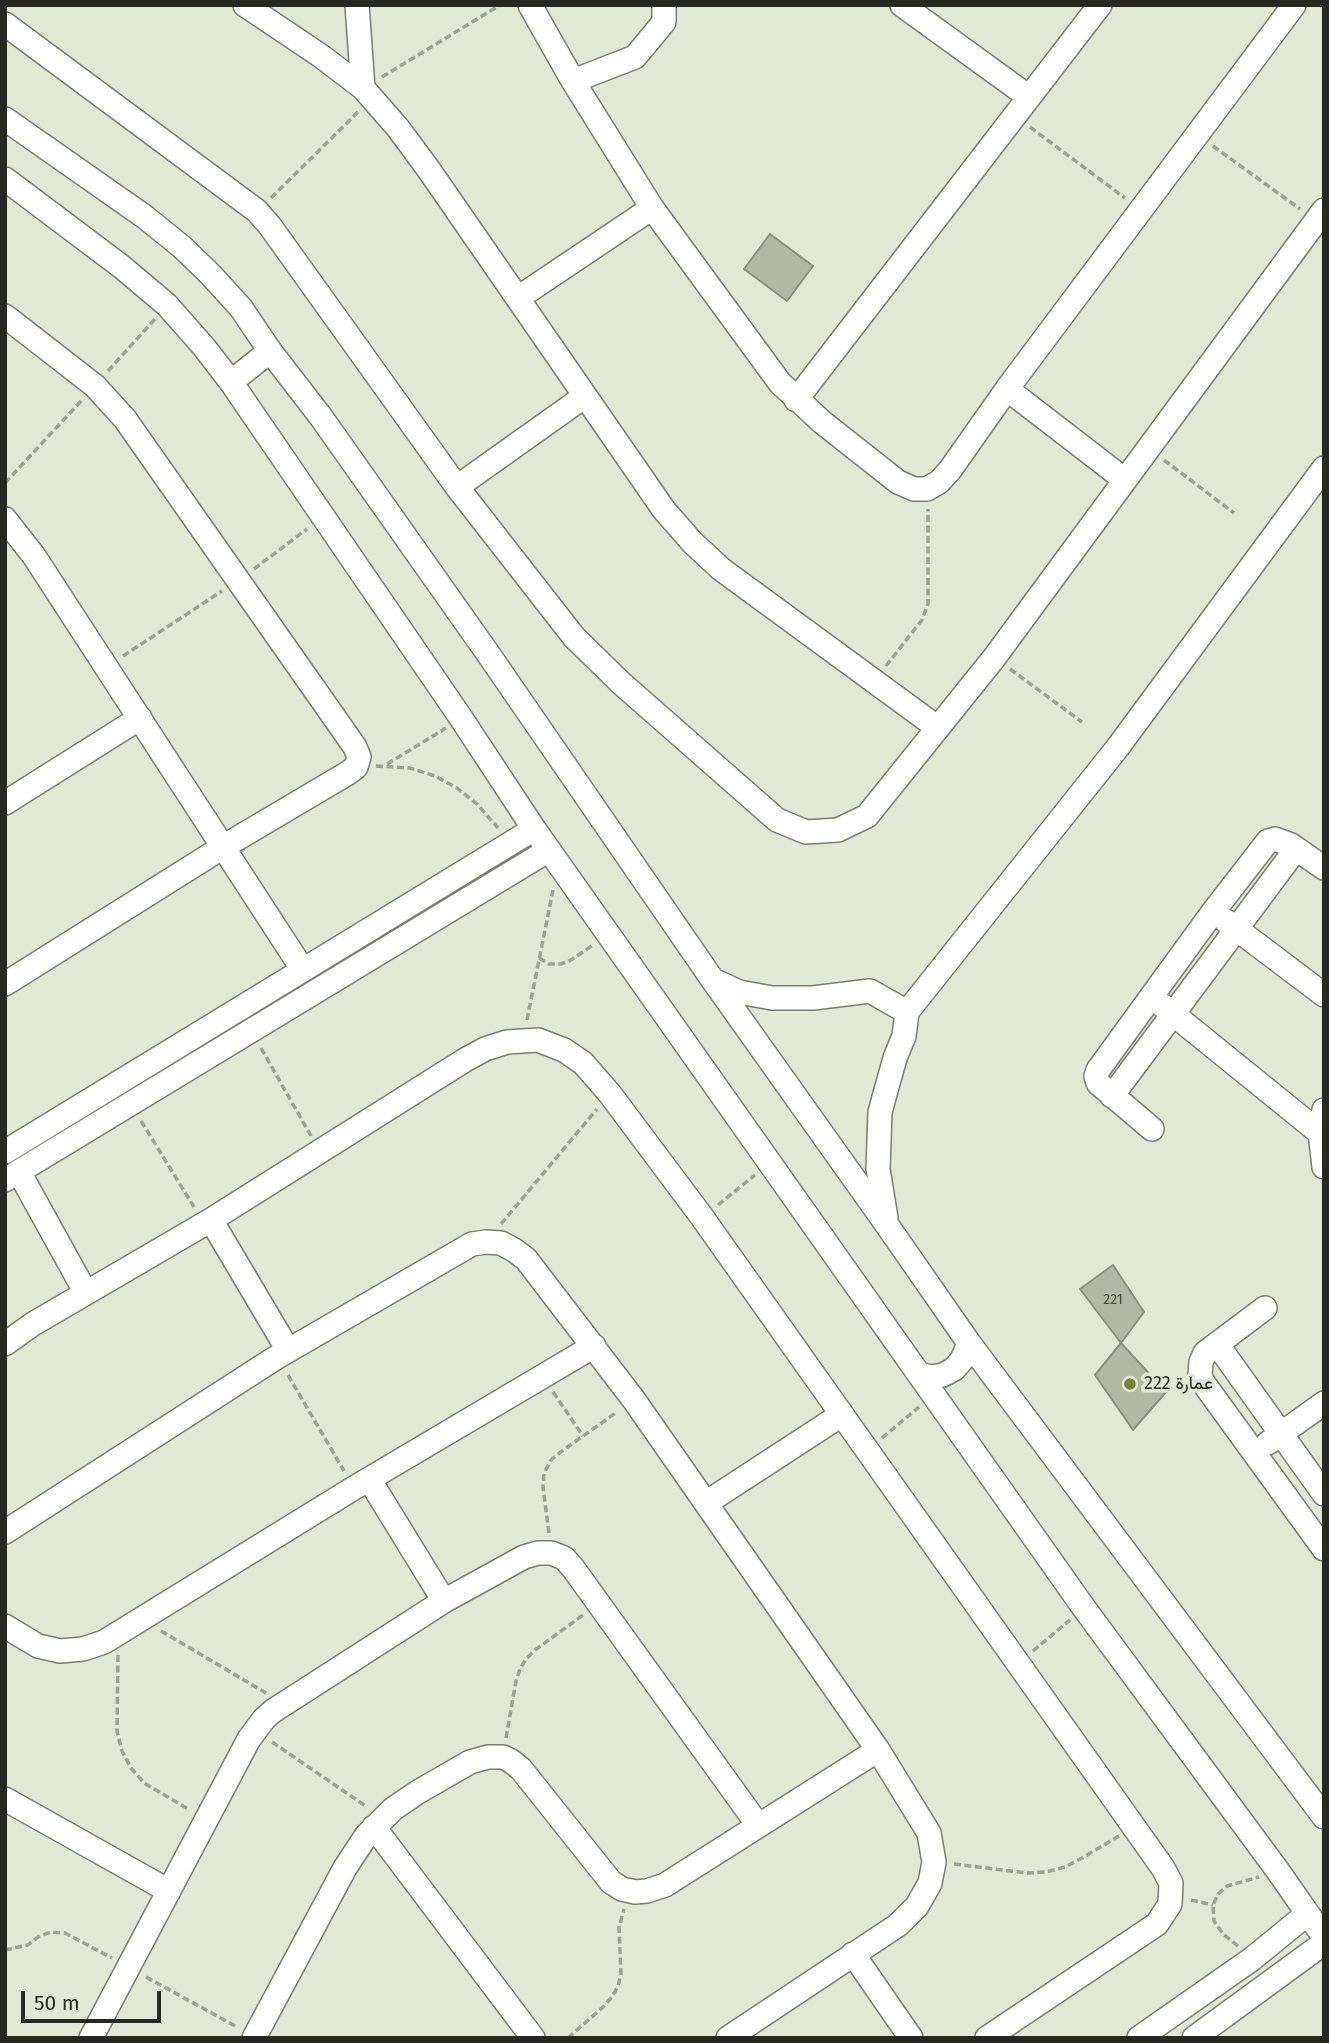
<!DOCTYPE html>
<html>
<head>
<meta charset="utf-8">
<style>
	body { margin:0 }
	#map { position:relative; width:1329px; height:2043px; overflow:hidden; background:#e3e7d5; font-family:"Fira Sans",sans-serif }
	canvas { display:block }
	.frame { position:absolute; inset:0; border:7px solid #262821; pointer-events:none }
	.scale { position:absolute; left:21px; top:1991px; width:140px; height:32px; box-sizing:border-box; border:4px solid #262821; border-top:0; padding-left:9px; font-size:21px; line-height:24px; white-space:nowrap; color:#262821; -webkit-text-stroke:5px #e3e7d5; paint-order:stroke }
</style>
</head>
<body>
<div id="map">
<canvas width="1329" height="2043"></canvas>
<div class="frame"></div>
<div class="scale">50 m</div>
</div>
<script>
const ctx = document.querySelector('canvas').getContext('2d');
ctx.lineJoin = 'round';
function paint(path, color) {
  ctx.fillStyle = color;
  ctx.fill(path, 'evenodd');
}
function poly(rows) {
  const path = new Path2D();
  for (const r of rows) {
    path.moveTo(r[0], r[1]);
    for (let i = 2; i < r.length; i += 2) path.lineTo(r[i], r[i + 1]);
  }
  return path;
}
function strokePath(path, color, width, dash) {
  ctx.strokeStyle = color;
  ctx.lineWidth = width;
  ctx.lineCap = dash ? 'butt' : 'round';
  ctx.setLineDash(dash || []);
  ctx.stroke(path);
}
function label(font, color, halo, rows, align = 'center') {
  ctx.font = font + ' "Fira Sans",Vazirmatn,sans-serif';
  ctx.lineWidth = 7;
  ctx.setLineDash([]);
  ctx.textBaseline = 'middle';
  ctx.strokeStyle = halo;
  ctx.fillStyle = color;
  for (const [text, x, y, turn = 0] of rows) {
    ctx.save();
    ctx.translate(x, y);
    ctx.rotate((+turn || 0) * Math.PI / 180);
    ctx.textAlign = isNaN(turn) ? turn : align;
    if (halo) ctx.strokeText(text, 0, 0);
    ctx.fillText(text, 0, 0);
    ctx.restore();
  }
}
const building = poly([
	[770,234,813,266,787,301,744,269,770,234],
	[1113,1265,1144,1312,1121,1343,1080,1289,1113,1265],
	[1121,1343,1166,1392,1133,1430,1095,1375,1121,1343]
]);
paint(building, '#b3b7a6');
strokePath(building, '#8b8f7f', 2);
const street = poly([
	[245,5,321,56,363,88,398,128,429,170,664,510,692,542,721,569,938,728],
	[357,5,363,88],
	[530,5,573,81,652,208,780,383,822,422,898,482,914,489,927,489,939,482,950,470,1007,389,1294,5],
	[902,5,1029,97],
	[5,24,257,211,270,226,457,487,574,637,621,683,777,820,806,832,838,830,867,816,994,658,1324,210],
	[573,81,635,57,664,22,664,5],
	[5,119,145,217,182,247,211,275,241,308,270,351,321,417,489,655,712,979,887,1225,969,1343,1324,1817],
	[5,179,122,267,167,305,204,347,231,382,461,718,534,829,1084,1608,1278,1871,1324,1937],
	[518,298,652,208],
	[5,316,95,386,125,419,355,747,359,757,356,767,348,773,223,847,5,984],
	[231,382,270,351],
	[1007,389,1125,480],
	[796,400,1100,5],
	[457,487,585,396],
	[5,519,34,556,303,970],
	[5,803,140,718],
	[1226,921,1324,995],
	[713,980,739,992,772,998,813,998,870,991,907,1012],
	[1162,1005,1320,1133],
	[1112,1096,1296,849],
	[1324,1110,1320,1133,1324,1167],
	[1152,1129,1098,1083,1096,1076,1098,1070,1213,912,1268,841,1275,839,1291,845,1324,868],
	[5,1152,534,829],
	[19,1172,86,1293],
	[5,1180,549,850],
	[886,1218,878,1169,880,1112,895,1058,904,1036,907,1012,1118,747,1324,468],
	[211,1220,288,1350],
	[1265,1308,1205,1353,1201,1362,1200,1375,1202,1381,1324,1549],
	[5,1344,33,1324,211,1220,465,1060,485,1049,507,1042,538,1040,564,1050,583,1063,610,1094,702,1217,1163,1868,1171,1883,1170,1904,1157,1924,987,2038],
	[1217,1344,1324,1494],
	[919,1374,931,1377,943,1375,954,1369,962,1360,969,1343],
	[1268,1443,1324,1403],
	[369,1479,444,1601],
	[706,1503,841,1415],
	[5,1532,277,1357,472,1244,486,1242,501,1243,514,1250,526,1259,634,1400,878,1750,929,1833,934,1862,930,1883,917,1906,898,1925,728,2038],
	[5,1626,38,1646,60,1651,83,1649,104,1642,354,1488,594,1346],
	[5,1799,169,1891],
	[374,1827,533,2038],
	[853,1954,911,2038],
	[91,2038,249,1739,264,1719,273,1711,444,1601,524,1557,538,1553,551,1553,564,1558,573,1568,758,1825],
	[254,2038,345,1868,366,1836,393,1809,418,1792,470,1762,488,1757,503,1757,511,1761,521,1769,611,1882,622,1889,635,1892,647,1891,665,1885,878,1750],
	[1139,2038,1252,1959,1307,1914],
	[1194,2038,1324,1943]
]);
strokePath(street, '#7a7e6d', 26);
strokePath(poly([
	[382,77,500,5],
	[1030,127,1125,198],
	[1213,146,1300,209],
	[271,198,358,112],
	[108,371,155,319],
	[1164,460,1234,513],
	[5,483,82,400],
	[254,569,307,529],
	[123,656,222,591],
	[886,666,922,620,928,604,928,509],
	[1010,669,1082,722],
	[387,764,446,728],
	[376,766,410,768,435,776,457,788,477,804,498,828],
	[539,958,549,964,561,964,571,960,593,945],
	[527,1020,553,890],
	[261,1048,311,1136],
	[141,1121,194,1207],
	[718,1205,755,1175],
	[501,1224,597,1109],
	[288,1375,344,1471],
	[553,1392,583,1436],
	[882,1438,919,1407],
	[549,1533,543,1487,544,1473,551,1460,562,1451,617,1412],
	[161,1631,266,1693],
	[1033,1651,1070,1620],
	[118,1655,117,1731,122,1751,131,1768,144,1783,190,1810],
	[506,1738,516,1681,520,1669,526,1659,535,1650,583,1615],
	[272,1742,367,1807],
	[954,1864,1027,1873,1046,1872,1065,1867,1082,1858,1119,1836],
	[1191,1900,1213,1905],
	[1238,1946,1223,1934,1214,1921,1213,1905,1218,1894,1227,1886,1259,1877],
	[5,1950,28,1945,38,1937,51,1932,65,1933,112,1958],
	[146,1977,237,2027],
	[568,2038,603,2007,612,1997,618,1986,621,1974,619,1928,624,1909]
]), '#9ea294', 3.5, [7, 3.5]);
strokePath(street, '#fff', 23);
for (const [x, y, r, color] of [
	[1130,1384,7,"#778330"]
]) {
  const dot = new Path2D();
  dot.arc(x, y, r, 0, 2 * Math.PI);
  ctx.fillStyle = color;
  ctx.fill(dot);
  strokePath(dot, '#e3e7d5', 2.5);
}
label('14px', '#494c42', null, [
	["221",1113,1300]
]);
label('18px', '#262821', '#e3e7d5', [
	["عمارة 222",1144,1384]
], 'left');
</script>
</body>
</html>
